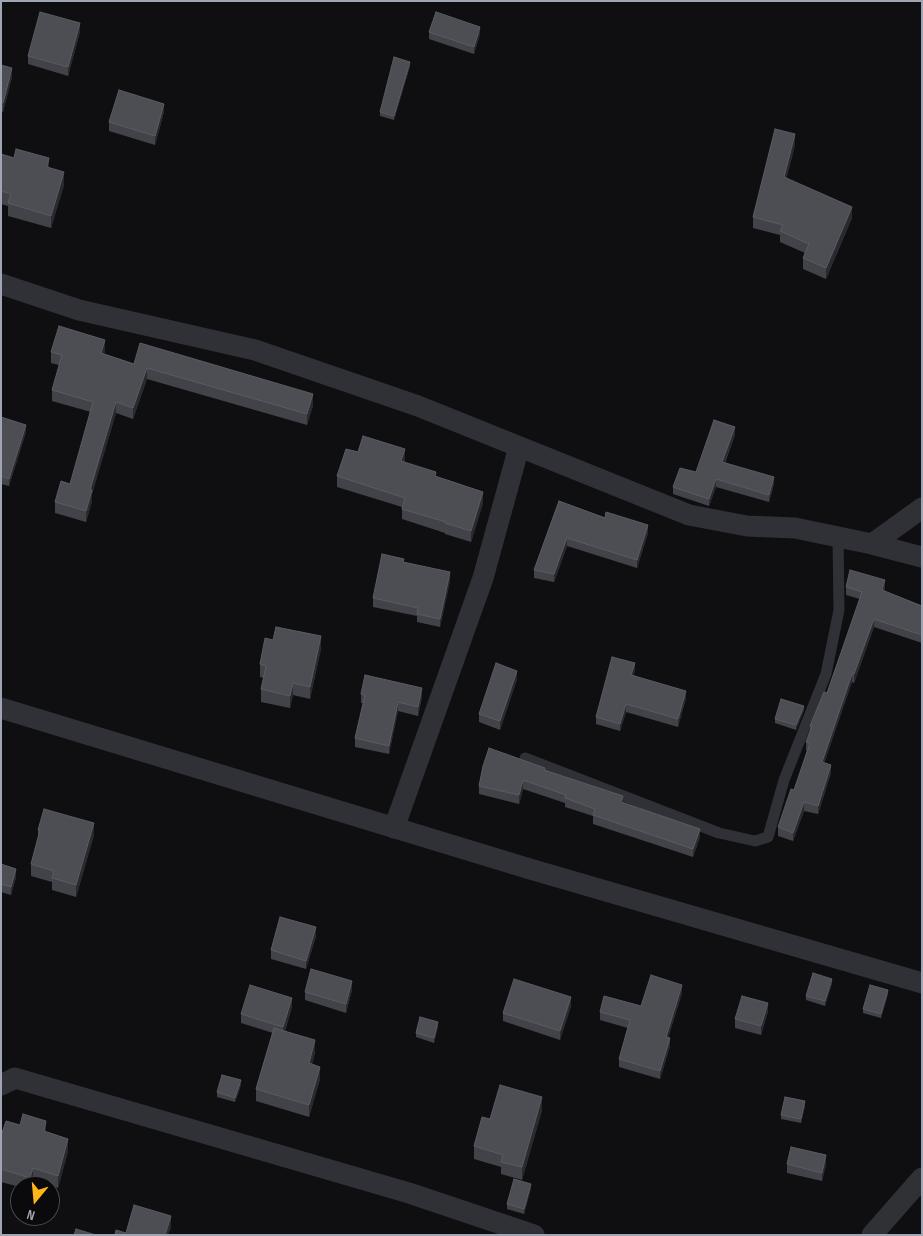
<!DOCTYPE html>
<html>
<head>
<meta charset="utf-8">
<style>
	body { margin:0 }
	#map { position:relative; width:923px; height:1236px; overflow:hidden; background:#0f0f11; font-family:"Sofia Sans Condensed",sans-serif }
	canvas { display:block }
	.frame { position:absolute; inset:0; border:2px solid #9fa5b3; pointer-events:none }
	.north { position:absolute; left:10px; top:1176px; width:50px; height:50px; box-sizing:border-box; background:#0a0a0c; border:1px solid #46484f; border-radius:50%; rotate:197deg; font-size:14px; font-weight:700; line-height:20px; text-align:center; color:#9fa5b3 }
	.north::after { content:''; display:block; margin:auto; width:18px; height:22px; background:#ffb419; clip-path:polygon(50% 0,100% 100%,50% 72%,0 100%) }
</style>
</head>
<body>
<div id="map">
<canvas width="923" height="1236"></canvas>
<div class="frame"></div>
<div class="north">N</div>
</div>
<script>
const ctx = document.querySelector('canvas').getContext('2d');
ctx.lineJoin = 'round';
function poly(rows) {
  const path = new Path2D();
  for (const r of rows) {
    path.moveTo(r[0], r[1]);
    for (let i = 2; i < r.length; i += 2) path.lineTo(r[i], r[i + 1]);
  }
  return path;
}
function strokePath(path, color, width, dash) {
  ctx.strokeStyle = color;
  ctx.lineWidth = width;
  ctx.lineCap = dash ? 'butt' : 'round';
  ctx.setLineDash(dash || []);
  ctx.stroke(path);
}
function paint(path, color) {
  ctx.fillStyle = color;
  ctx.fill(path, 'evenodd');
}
strokePath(poly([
	[525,758,719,833,755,841,768,837,784,780,826,674,839,610,838,537]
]), '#303136', 11);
strokePath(poly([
	[1,284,79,310,255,350,418,406,689,515,747,526,795,528,872,544,922,557],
	[872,544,922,508],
	[1,708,530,869,922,983],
	[394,828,483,578,519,447],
	[1,1085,15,1078,409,1193,534,1235],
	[872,1235,922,1178]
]), '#303136', 21);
paint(poly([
	[80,32,68,76,28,64,28,56],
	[429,32,480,34,474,54,429,39],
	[1,65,12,77,3,112,1,111],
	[410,66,394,120,380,116,380,112],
	[164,112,155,145,109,131,109,122],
	[795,145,786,179,852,218,826,279,803,269,803,258,805,253,780,242,780,235,753,228,753,217],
	[1,154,49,168,64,185,51,228,8,216,8,206,1,204],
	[105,351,104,354,134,364,313,405,307,425,147,379,133,419,116,413,92,494,92,501,86,522,55,513,55,502,70,484,91,412,52,401,52,390,59,365,51,363,51,352],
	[1,417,26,432,9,486,1,484],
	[735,435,725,463,774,484,769,502,716,487,709,506,673,494,673,487,696,472],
	[358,452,405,460,404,462,436,477,483,503,471,542,445,534,445,533,402,519,402,507,337,487,337,476],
	[559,501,648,533,637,568,567,546,554,582,534,578,534,570],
	[404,562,450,581,440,627,417,622,417,616,373,607,373,598],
	[846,587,885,589,884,591,922,606,922,643,874,627,854,683,852,682,824,763,831,773,818,814,804,811,793,841,778,836,778,827,794,790,807,751,806,750,806,742,810,731,810,726,827,693,860,599,846,595],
	[273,640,321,649,310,699,293,695,290,708,261,702,261,689,264,678,260,677,260,664],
	[635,671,633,675,686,698,678,727,626,712,620,731,596,724,596,717],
	[517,679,500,730,479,722,479,714],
	[361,694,422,697,418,716,398,711,389,754,355,747,355,738,363,703,361,703],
	[804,710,796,730,775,723,775,719],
	[545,770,623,803,700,837,693,857,593,824,593,816,565,807,565,803,523,789,519,804,479,794,479,786],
	[38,830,94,835,76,897,52,890,52,882,31,876,31,864,38,838],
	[1,864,16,877,11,895,1,892],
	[316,936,306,969,271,959,271,950],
	[832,983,825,1006,806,1000,806,996],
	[352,990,346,1013,305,1000,305,992],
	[682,993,668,1038,670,1046,660,1079,619,1067,619,1059,628,1028,600,1020,600,1012,641,1006],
	[888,994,881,1018,863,1013,863,1009],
	[571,1006,560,1040,503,1021,503,1013],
	[292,1007,285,1031,315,1052,312,1064,320,1079,309,1117,256,1101,256,1089,273,1033,241,1023,241,1014],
	[768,1011,761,1035,735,1028,735,1019],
	[438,1026,434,1043,416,1037,416,1033],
	[241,1085,235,1102,217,1097,217,1092],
	[805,1106,801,1123,781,1119,781,1115],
	[542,1110,522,1180,501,1174,501,1167,474,1159,474,1146,490,1119],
	[46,1132,68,1151,58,1188,33,1181,31,1186,20,1186,20,1187,1,1182,1,1136],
	[787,1164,826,1164,822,1181,787,1173],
	[531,1188,524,1214,507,1209,507,1204]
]), '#424349');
paint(poly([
	[80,23,80,32,68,76,68,67],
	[480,27,480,34,474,54,474,47],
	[410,62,410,66,394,120,394,116],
	[12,68,12,77,3,112,3,103],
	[164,104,164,112,155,145,155,136],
	[795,134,795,145,784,189,784,177],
	[49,158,49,171,47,167],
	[64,172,64,185,51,228,51,216],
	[852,207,852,218,826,279,826,268],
	[105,340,105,351,101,364,101,353],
	[147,368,147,379,133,419,133,408],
	[313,394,313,405,307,425,307,414],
	[116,402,116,413,92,494,92,501,86,522,86,511,90,490],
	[26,425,26,432,9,486,9,479],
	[735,427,735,435,722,469,722,462],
	[405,449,405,460,401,472,401,461],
	[774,477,774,484,769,502,769,495],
	[716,479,716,487,709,506,709,499],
	[483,492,483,503,471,542,471,531],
	[648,525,648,533,637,568,637,560],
	[567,538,567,546,554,582,554,574],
	[450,572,450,581,440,627,440,619],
	[885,580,885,589,882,599,882,590],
	[874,619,874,627,854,683,854,674],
	[321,636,321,649,310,699,310,687],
	[635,663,635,671,631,682,631,675],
	[517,671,517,679,500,730,500,721],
	[852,674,852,682,822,770,822,762],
	[293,683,293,695,290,708,290,696],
	[422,688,422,697,418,716,418,707],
	[686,691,686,698,678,727,678,719],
	[398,702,398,711,389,754,389,746],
	[626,704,626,712,620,731,620,724],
	[804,706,804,710,796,730,796,725],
	[831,765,831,773,818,814,818,806],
	[523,780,523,789,519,804,519,795],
	[804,802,804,811,793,841,793,833],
	[94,823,94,835,76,897,76,885],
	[700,829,700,837,693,857,693,849],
	[16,869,16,877,11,895,11,887],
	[316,927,316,936,306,969,306,961],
	[832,979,832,983,825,1006,825,1001],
	[352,981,352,990,346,1013,346,1004],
	[682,985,682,993,666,1045,666,1037],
	[888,990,888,994,881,1018,881,1014],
	[571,997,571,1006,560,1040,560,1031],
	[292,998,292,1007,283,1036,283,1027],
	[768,1003,768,1011,761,1035,761,1026],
	[438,1022,438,1026,434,1043,434,1038],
	[670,1038,670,1046,660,1079,660,1071],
	[315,1040,315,1052,309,1075,309,1063],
	[320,1067,320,1079,309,1117,309,1105],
	[241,1080,241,1085,235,1102,235,1098],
	[542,1097,542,1110,522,1180,522,1167],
	[805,1101,805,1106,801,1123,801,1119],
	[46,1121,46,1133,44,1131],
	[68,1139,68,1151,58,1188,58,1176],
	[826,1155,826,1164,822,1181,822,1173],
	[33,1168,33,1181,31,1186,30,1186,30,1178],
	[531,1184,531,1188,524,1214,524,1209],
	[171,1216,171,1228,168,1235,165,1235]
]), '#292a2e');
const building = poly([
	[40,12,80,23,68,67,28,56,40,12],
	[436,12,480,27,474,47,429,32,436,12],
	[394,57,410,62,394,116,380,112,394,57],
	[1,65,12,68,3,103,1,103,1,65],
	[119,90,164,104,155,136,109,122,119,90],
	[775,129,795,134,784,177,852,207,826,268,803,258,809,244,780,231,783,225,753,217,775,129],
	[16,149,49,158,47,167,64,172,51,216,8,203,11,194,1,191,1,154,14,158,16,149],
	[59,326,105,340,101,353,134,364,140,343,313,394,307,414,147,368,133,408,116,402,90,490,92,490,86,511,55,502,61,481,70,484,93,402,52,390,62,355,51,352,59,326],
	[1,417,26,425,9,479,1,476,1,417],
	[714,420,735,427,722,462,774,477,769,495,716,479,709,499,673,487,680,468,696,472,714,420],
	[363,436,405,449,401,461,436,472,435,476,483,492,471,531,445,523,446,522,402,509,405,498,337,476,346,449,358,452,363,436],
	[559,501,605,518,606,512,648,525,637,560,567,538,554,574,534,570,559,501],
	[382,554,404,559,403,562,450,572,440,619,417,614,418,608,373,598,382,554],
	[850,570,885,580,882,590,922,606,922,635,874,619,854,674,852,674,822,762,831,765,818,806,804,802,793,833,778,827,791,789,794,790,810,743,806,742,812,726,810,726,824,692,827,693,862,592,846,587,850,570],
	[276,627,321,636,310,687,293,683,290,696,261,689,266,666,260,664,265,638,273,640,276,627],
	[612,657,635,663,631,675,686,691,678,719,626,704,620,724,596,717,612,657],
	[496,663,517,671,500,721,479,714,496,663],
	[365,675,422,688,418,707,398,702,389,746,355,738,365,695,361,694,365,675],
	[781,699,804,706,796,725,775,719,781,699],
	[489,748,545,768,544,770,623,796,621,802,700,829,693,849,593,815,595,809,565,798,566,795,523,780,519,795,479,786,483,766,489,748],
	[44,809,94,823,76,885,52,878,54,871,31,864,40,830,38,830,44,809],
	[1,864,16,869,11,887,1,884,1,864],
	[280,917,316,927,306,961,271,950,280,917],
	[311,969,352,981,346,1004,305,992,311,969],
	[813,973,832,979,825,1001,806,996,813,973],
	[651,975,682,985,666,1037,670,1038,660,1071,619,1059,630,1020,600,1012,604,996,641,1006,651,975],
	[514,979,571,997,560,1031,503,1013,514,979],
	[250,985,292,998,283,1027,241,1014,250,985],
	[870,985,888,990,881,1014,863,1009,870,985],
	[742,996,768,1003,761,1026,735,1019,742,996],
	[420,1017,438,1022,434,1038,416,1033,420,1017],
	[274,1028,315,1040,309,1063,320,1067,309,1105,256,1089,274,1028],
	[222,1075,241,1080,235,1098,217,1092,222,1075],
	[500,1085,542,1097,522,1167,501,1162,503,1155,474,1146,482,1117,490,1119,500,1085],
	[785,1097,805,1101,801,1119,781,1115,785,1097],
	[23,1114,46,1121,44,1131,68,1139,58,1176,33,1168,30,1178,1,1169,1,1136,6,1121,20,1125,23,1114],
	[791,1147,826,1155,822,1173,787,1164,791,1147],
	[514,1179,531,1184,524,1209,507,1204,514,1179],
	[134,1205,171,1216,165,1235,115,1235,116,1230,126,1233,134,1205],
	[76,1229,96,1235,74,1235,76,1229]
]);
paint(building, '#4c4e54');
strokePath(building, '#595c63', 1);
</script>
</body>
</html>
